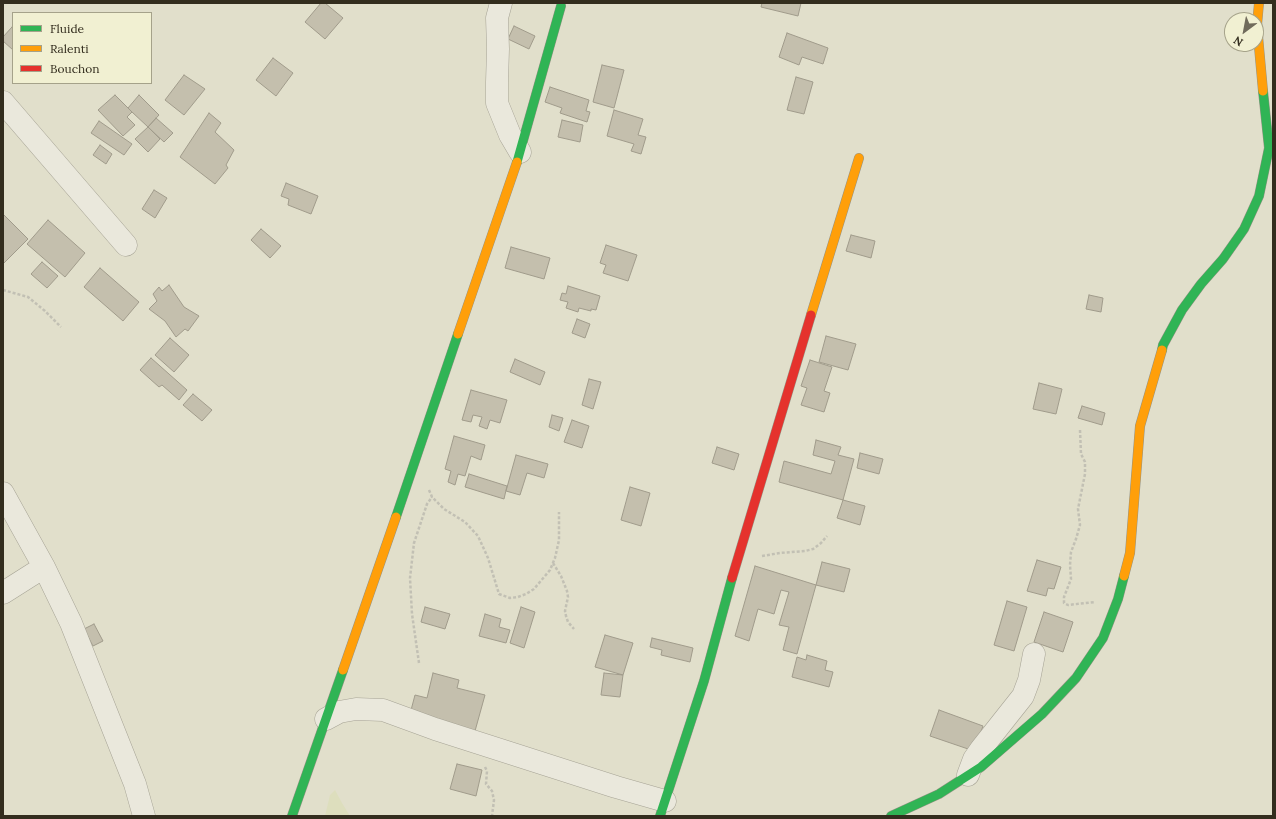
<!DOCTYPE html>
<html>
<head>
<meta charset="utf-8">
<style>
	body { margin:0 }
	#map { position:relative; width:1276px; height:819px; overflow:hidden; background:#e1dfcb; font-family:Lora,serif }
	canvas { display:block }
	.frame { position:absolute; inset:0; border:4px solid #332d1e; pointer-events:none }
	.legend { position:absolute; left:12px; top:12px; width:140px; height:72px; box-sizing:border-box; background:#f1f0d2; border:1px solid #a5a28a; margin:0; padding:5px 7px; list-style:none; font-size:12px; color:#332d1e }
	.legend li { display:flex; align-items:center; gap:8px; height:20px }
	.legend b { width:20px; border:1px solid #a5a28a }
	.north { position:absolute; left:1224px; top:12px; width:40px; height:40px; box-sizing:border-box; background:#f1f0d2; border:1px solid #a5a28a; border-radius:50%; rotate:212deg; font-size:11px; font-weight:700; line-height:16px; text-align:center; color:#332d1e }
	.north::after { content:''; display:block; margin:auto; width:14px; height:18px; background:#706b5b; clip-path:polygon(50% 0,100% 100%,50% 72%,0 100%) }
</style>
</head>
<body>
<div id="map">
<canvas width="1276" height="819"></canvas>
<div class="frame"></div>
<ul class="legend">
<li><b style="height:5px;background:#30b455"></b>Fluide</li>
<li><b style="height:5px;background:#ff9f0a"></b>Ralenti</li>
<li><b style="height:5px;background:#e5322d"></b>Bouchon</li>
</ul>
<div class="north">N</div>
</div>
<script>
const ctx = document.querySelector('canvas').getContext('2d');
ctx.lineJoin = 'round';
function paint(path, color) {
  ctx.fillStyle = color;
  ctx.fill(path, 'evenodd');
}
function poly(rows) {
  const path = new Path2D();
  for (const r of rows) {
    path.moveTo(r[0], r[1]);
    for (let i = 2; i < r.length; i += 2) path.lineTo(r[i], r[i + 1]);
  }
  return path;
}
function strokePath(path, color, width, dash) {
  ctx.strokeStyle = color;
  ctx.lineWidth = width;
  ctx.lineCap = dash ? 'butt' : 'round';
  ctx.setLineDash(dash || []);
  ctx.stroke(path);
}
paint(poly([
	[335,790,342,803,350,816,325,816,330,795]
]), '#dddebd');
const building = poly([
	[321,3,325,3,343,18,325,39,305,22,321,3],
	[762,3,801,3,798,16,761,7,762,3],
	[514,26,535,36,529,49,508,39,514,26],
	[12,27,13,27,13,50,3,41,3,37,12,27],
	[787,33,828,48,823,64,802,57,799,65,779,57,787,33],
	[273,58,293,73,276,96,256,80,273,58],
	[602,65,624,70,614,108,593,102,602,65],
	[184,75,205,89,184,115,165,100,184,75],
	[796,77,813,82,804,114,787,110,796,77],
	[550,87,589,100,586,111,590,112,587,122,560,113,562,108,545,102,550,87],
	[115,95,132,112,127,117,135,125,123,136,98,110,115,95],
	[139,95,159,115,148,127,132,112,128,108,139,95],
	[614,110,643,119,638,135,646,137,641,154,631,151,634,144,607,136,614,110],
	[209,113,221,123,215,132,234,150,226,165,228,168,215,184,180,157,209,113],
	[156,118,173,133,164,142,148,127,156,118],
	[562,120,583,125,580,142,558,137,562,120],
	[99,121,132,144,124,155,91,133,99,121],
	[148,127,160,139,148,152,135,139,148,127],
	[100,145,112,154,106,164,93,155,100,145],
	[286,183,318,196,311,214,288,205,289,199,281,196,286,183],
	[154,190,167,198,155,218,142,209,154,190],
	[3,214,28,239,3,264,3,214],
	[48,220,85,253,65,277,27,244,48,220],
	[261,229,281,246,270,258,251,240,261,229],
	[851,235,875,241,871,258,846,251,851,235],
	[606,245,637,255,628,281,603,273,606,265,600,263,606,245],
	[511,247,550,258,544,279,505,268,511,247],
	[42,262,58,276,47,288,31,274,42,262],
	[100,268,139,302,123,321,84,287,100,268],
	[169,285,184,307,199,316,188,331,185,329,176,337,165,321,149,309,157,301,153,294,159,287,162,291,169,285],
	[568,286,600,296,596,310,591,309,591,311,579,308,578,312,566,308,568,302,560,300,562,293,566,294,568,286],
	[1089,295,1103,298,1101,312,1086,309,1089,295],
	[577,319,590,324,585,338,572,333,577,319],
	[826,336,856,344,848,370,819,362,826,336],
	[170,338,189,355,174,372,155,355,170,338],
	[151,358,187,390,179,400,162,385,159,387,140,370,151,358],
	[515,359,545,372,540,385,510,372,515,359],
	[810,360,832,367,824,391,830,393,824,412,801,405,807,388,801,386,810,360],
	[589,379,601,382,593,409,582,405,589,379],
	[1039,383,1062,389,1056,414,1033,409,1039,383],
	[471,390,507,400,500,423,490,420,487,429,479,426,482,417,473,415,471,422,462,420,471,390],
	[193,394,212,410,202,421,183,405,193,394],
	[1082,406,1105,413,1102,425,1078,418,1082,406],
	[552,415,563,418,559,431,549,427,552,415],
	[572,420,589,426,582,448,564,442,572,420],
	[454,436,485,445,481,460,471,456,465,476,458,474,455,485,448,482,451,471,445,469,454,436],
	[816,440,841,447,838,455,854,459,843,500,779,482,784,461,831,474,835,461,813,455,816,440],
	[717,447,739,454,734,470,712,463,717,447],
	[860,453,883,459,879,474,857,468,860,453],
	[516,455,548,464,544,478,527,473,520,495,506,491,516,455],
	[469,474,507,486,504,499,465,487,469,474],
	[630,487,650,493,641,526,621,520,630,487],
	[843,500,865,506,860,525,837,518,843,500],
	[1037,560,1061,567,1054,589,1048,588,1046,596,1027,591,1037,560],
	[822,562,850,569,844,592,816,585,822,562],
	[755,566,816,585,797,654,783,650,789,627,779,625,789,592,781,590,774,614,758,609,749,641,735,636,755,566],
	[1007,601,1027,607,1014,651,994,645,1007,601],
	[425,607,450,614,445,629,421,622,425,607],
	[521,607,535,612,524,648,510,643,521,607],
	[1044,612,1073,622,1063,652,1034,642,1044,612],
	[485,614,501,619,499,627,510,630,506,643,479,636,485,614],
	[94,624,103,641,93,646,84,629,94,624],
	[605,635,633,643,623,675,595,667,605,635],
	[652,638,693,648,690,662,661,655,662,650,650,647,652,638],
	[807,655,827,661,825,670,833,672,829,687,792,677,797,657,806,660,807,655],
	[433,673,459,680,457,688,485,695,475,731,410,714,415,695,427,698,433,673],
	[604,673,623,675,620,697,601,695,604,673],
	[939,710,983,726,974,751,930,736,939,710],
	[457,764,482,770,476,796,450,789,457,764]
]);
paint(building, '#c4bfad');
strokePath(building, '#a09b8b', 1);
const street = poly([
	[501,3,497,18,498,49,497,82,497,103,510,135,520,152],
	[3,102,126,245],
	[3,493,44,567,71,623,135,784,144,816],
	[3,593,44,567],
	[326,719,339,712,356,709,383,710,435,729,616,787,665,801],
	[968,775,974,759,981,749,1023,696,1029,680,1034,654]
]);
const fast = poly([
	[517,162,561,6],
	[1162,350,1163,345,1182,310,1201,284,1223,259,1244,229,1259,196,1269,148,1263,91],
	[396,517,458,334],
	[292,816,343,670],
	[660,816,704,681,732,578],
	[891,816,939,794,981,767,1042,714,1076,678,1103,638,1118,599,1124,576]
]);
const slow = poly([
	[1259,3,1257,25,1263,91],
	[811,315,859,158],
	[458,334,517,162],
	[1124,576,1130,553,1140,426,1162,350],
	[343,670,396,517]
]);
const jam = poly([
	[732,578,811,315]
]);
strokePath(street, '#a6a395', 23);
strokePath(fast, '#959385', 10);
strokePath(slow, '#959385', 10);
strokePath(jam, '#959385', 10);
strokePath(poly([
	[3,290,28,297,45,311,61,327],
	[1080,430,1081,454,1085,462,1085,474,1078,509,1080,525,1076,539,1071,552,1070,565,1071,579,1064,597,1064,603,1068,605,1095,602],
	[429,490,432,497,444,509,465,522,478,536,488,558,499,594,510,598,518,597,526,594,534,589,550,570,555,558,559,540,559,512],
	[762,556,780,553,805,551,813,549,821,543,827,536],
	[553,563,561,576,567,591,568,597,565,611,566,616,568,622,574,629],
	[419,663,412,614,410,578,414,543,427,504,432,497],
	[485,767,487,771,486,784,492,791,494,800,492,816]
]), '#c2c0b4', 2.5, [3, 2]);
strokePath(street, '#eae8dc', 22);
strokePath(fast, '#30b455', 9);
strokePath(slow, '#ff9f0a', 9);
strokePath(jam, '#e5322d', 9);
</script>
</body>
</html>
